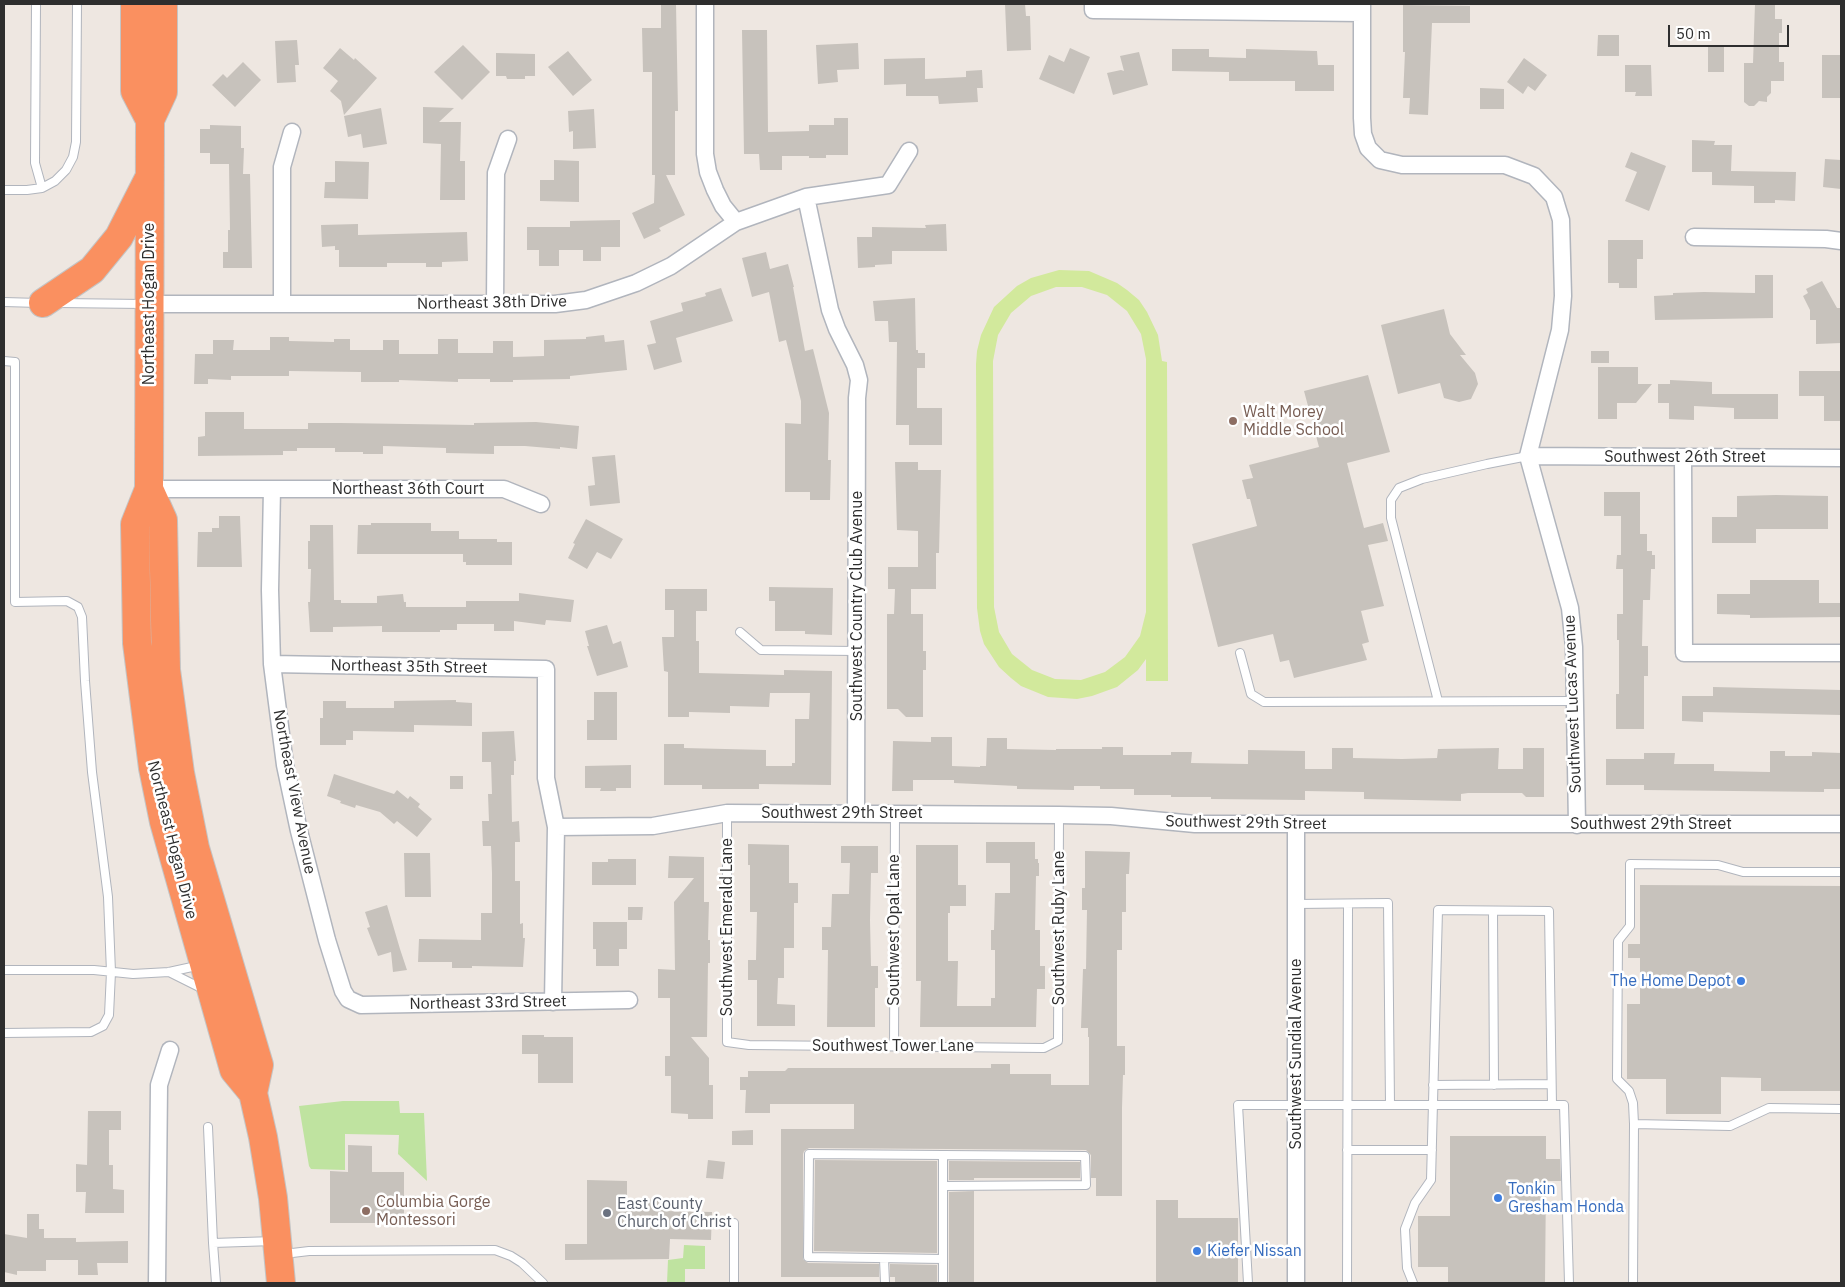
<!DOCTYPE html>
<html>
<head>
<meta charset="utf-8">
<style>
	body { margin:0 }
	#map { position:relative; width:1845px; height:1287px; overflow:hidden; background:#eee7e1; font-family:"IBM Plex Sans",sans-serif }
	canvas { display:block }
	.frame { position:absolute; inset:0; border:5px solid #2e2e2e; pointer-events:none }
	.scale { position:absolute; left:1668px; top:25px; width:121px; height:22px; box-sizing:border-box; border:2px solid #2e2e2e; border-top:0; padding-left:6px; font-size:15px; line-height:18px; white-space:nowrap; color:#2e2e2e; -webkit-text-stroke:4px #fff; paint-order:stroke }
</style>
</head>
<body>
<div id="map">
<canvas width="1845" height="1287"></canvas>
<div class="frame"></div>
<div class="scale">50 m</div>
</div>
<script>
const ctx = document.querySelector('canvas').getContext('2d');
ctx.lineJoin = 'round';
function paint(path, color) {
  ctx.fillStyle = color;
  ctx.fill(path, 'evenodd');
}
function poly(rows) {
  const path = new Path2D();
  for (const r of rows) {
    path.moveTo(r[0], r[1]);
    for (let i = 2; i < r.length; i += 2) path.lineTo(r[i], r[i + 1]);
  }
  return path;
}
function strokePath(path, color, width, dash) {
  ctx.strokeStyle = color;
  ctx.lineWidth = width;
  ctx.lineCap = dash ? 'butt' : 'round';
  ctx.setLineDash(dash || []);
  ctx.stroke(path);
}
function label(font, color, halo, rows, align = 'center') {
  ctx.font = font + ' "IBM Plex Sans",sans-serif';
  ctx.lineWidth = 5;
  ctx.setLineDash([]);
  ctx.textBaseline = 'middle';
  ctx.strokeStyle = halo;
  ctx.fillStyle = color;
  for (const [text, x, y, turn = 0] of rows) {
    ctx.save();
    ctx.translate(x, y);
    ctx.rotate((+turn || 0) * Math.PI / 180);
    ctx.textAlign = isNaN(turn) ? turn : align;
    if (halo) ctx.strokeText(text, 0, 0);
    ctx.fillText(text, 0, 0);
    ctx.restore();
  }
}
paint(poly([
	[343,1101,399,1101,400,1113,424,1113,427,1181,398,1154,399,1135,345,1134,345,1170,311,1169,309,1166,299,1106],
	[684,1245,705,1246,705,1269,685,1269,685,1283,667,1283,668,1260,683,1258]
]), '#bfe3a0');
paint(poly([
	[1059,270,1089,271,1117,283,1127,290,1139,300,1147,312,1158,335,1162,361,1167,362,1168,681,1146,681,1146,659,1138,670,1117,687,1092,696,1077,699,1048,697,1021,686,1011,678,999,667,984,644,980,631,977,608,976,364,977,351,981,335,994,307,1017,286,1031,278],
	[1056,287,1082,287,1107,295,1127,311,1141,334,1146,359,1146,612,1140,636,1125,657,1105,672,1081,680,1055,679,1032,670,1012,654,999,632,994,607,993,361,998,335,1011,313,1031,296]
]), '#d2e99c');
paint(poly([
	[661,4,676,4,678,111,675,111,675,175,666,175,685,215,659,228,661,231,644,239,632,213,654,203,655,175,652,175,652,72,643,72,642,28,661,28],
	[1005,4,1025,4,1026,16,1030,16,1031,50,1007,51],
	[1755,4,1775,5,1775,19,1782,19,1782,33,1779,33,1779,62,1784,62,1784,81,1771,81,1771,93,1767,97,1767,102,1759,101,1754,106,1749,106,1744,102,1744,63,1753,63],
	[1403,5,1470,6,1470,23,1432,23,1428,115,1409,114,1410,98,1403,98,1405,52,1403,52],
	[742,30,767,30,768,132,809,131,809,125,834,125,834,118,848,118,848,155,826,155,826,158,809,158,809,156,782,156,782,170,760,170,759,154,744,154],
	[1598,35,1619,35,1619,56,1597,56],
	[297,40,299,65,295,65,296,82,277,83,275,41],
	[858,43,859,69,837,70,838,82,818,84,816,45],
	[463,45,490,72,462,100,434,72],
	[1708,46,1724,46,1724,72,1708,72],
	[340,48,354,60,355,58,377,78,344,115,341,101,330,91,338,81,323,68],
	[1070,48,1090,57,1074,94,1039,79,1049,55,1064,62],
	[1172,49,1209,49,1209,57,1246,58,1246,49,1317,51,1318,65,1334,65,1334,91,1295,91,1295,81,1229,81,1229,72,1172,71],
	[568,51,592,80,573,96,548,67],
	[1139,52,1148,85,1113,95,1107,73,1121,70,1124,71,1120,56],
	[496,53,535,54,535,76,525,76,525,79,507,79,506,76,496,76],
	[1822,55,1841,55,1841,98,1822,98],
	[925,58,925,79,966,77,966,71,982,70,983,88,977,88,978,102,939,104,938,96,906,96,906,84,884,85,884,59],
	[1524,58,1547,75,1535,91,1528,86,1523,94,1507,82],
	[243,62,261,80,235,107,212,85,223,74,227,78],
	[1625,65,1651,65,1652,96,1635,96,1636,92,1625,92],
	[1480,88,1504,89,1504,109,1480,109],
	[423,107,454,108,439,122,461,122,460,161,465,161,465,200,440,200,441,144,423,143],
	[381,108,387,144,363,148,361,134,348,137,344,116],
	[594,109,596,148,573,149,573,131,569,132,568,111],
	[210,125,241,126,241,148,244,148,243,174,250,174,252,268,223,268,223,252,228,252,228,230,230,230,229,164,210,164,210,153,200,153,200,129,210,129],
	[1692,140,1715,141,1714,145,1732,145,1731,171,1796,172,1795,201,1775,200,1775,203,1754,203,1754,186,1712,185,1712,172,1692,172],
	[1631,152,1666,166,1649,211,1625,201,1637,172,1625,167],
	[1825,159,1841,160,1841,189,1823,187],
	[554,160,579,161,579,202,540,201,540,180,554,180],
	[335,161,369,162,368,199,324,198,325,182,335,182],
	[620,220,620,247,601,247,601,261,583,261,583,250,559,250,559,266,539,266,539,250,527,250,527,227,570,227,570,221],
	[358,224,358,235,467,232,468,261,442,262,442,267,426,267,426,263,387,263,387,267,339,267,339,250,335,250,335,246,322,247,321,225],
	[946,224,947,251,892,251,892,264,875,265,875,267,858,268,857,237,872,237,872,227,926,228,925,225],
	[1608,240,1643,240,1643,259,1637,259,1637,288,1619,288,1619,283,1608,283],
	[766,252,770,269,788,264,794,287,793,287,805,351,813,349,829,413,828,460,831,460,830,500,810,500,810,492,785,492,785,423,801,424,801,401,786,340,779,342,769,292,752,297,742,258],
	[1755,275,1773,275,1773,318,1655,320,1654,296,1673,295,1673,293,1704,292,1755,293],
	[1822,281,1837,308,1840,308,1841,343,1816,344,1816,320,1810,320,1810,310,1803,296,1808,293,1806,289],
	[721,288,733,321,676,338,682,362,654,370,647,345,656,343,650,321,683,311,681,303,706,296,705,293],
	[915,298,916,350,918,350,918,353,925,353,925,368,917,368,917,408,942,408,942,445,909,445,909,425,896,425,897,342,889,342,888,321,875,321,873,301],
	[1444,309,1450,334,1466,355,1460,355,1475,373,1478,384,1471,399,1459,402,1444,398,1440,383,1398,394,1381,325],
	[604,335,605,342,624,340,627,370,570,376,570,379,513,380,513,382,490,382,490,379,458,379,458,382,399,380,399,382,361,382,361,372,289,371,289,376,231,376,231,380,208,379,208,384,194,384,195,354,213,354,213,340,234,340,233,350,270,350,270,337,289,337,289,341,334,342,334,339,350,339,350,350,383,350,383,340,399,340,399,354,438,354,438,339,458,339,458,353,493,353,493,341,513,341,513,357,544,356,544,340,586,339,586,337],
	[1591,351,1609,351,1609,363,1591,363],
	[1598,367,1638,367,1638,384,1652,384,1636,403,1617,403,1617,419,1598,419],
	[1799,371,1841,371,1841,421,1824,421,1824,396,1799,396],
	[1368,375,1390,452,1347,463,1364,528,1383,523,1388,541,1368,545,1384,606,1361,611,1369,642,1362,644,1367,660,1294,678,1289,660,1280,662,1273,634,1218,647,1192,544,1257,526,1250,499,1247,499,1242,480,1253,478,1249,465,1319,447,1304,391],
	[1670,380,1712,382,1712,394,1778,394,1778,419,1734,419,1734,408,1694,406,1694,420,1669,419,1669,403,1658,403,1658,384,1670,384],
	[205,412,244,412,244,429,308,429,308,423,341,423,474,425,474,423,536,422,579,426,577,449,560,447,560,449,525,446,494,446,494,454,446,453,446,448,383,446,383,454,363,454,363,452,335,452,335,448,297,448,297,451,283,451,283,455,198,456,198,437,205,436],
	[615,455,620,503,590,506,588,486,595,485,592,457],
	[895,462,918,462,918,470,941,470,939,553,936,553,936,589,911,589,911,614,923,614,923,651,926,651,926,670,923,670,923,717,906,717,898,709,887,709,887,614,894,614,895,589,888,589,888,567,918,567,918,531,897,530],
	[1604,492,1640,492,1640,534,1647,534,1647,551,1652,551,1652,555,1655,555,1655,569,1651,569,1650,600,1643,600,1642,646,1648,646,1648,676,1644,676,1644,729,1616,729,1616,694,1619,694,1619,640,1617,640,1617,614,1623,614,1623,569,1616,569,1617,555,1621,555,1621,516,1604,516],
	[1776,495,1828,496,1828,529,1756,529,1756,543,1712,543,1712,517,1737,517,1737,496],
	[219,516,240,516,242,567,197,567,198,532,212,532,212,528,219,528],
	[586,519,623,539,611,559,597,552,587,569,568,558,575,544,573,543],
	[371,523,431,523,431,531,459,531,459,539,497,539,497,542,512,542,512,565,466,565,466,562,463,562,463,554,357,554,358,525,371,525],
	[310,525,333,525,334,600,341,600,341,603,377,603,377,596,403,594,404,602,406,602,406,607,466,607,466,601,519,601,519,593,574,600,571,622,546,620,545,625,514,621,514,631,494,631,494,624,457,624,457,630,440,630,440,632,382,632,382,626,333,627,333,632,310,632,308,602,310,602,311,569,308,569,308,541,310,541],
	[1750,580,1819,580,1819,603,1841,603,1841,617,1750,618,1750,615,1717,614,1717,594,1750,594],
	[769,587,833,588,832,635,805,634,805,631,775,631,775,601,769,601],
	[665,589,707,589,707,611,696,611,696,641,699,641,699,673,784,675,784,670,832,671,831,785,759,784,759,789,702,789,702,785,664,785,664,744,684,744,684,748,766,750,766,766,792,766,792,763,795,763,795,719,809,719,810,693,770,693,769,707,730,706,730,713,689,712,689,717,668,717,668,672,664,671,662,637,674,637,674,610,665,610],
	[607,625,613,644,621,641,628,667,597,676,587,646,589,646,585,631],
	[1713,687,1841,690,1841,715,1703,712,1703,722,1682,721,1682,696,1713,696],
	[594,692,617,692,617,740,587,740,587,720,594,720],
	[456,700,456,702,472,703,472,726,414,725,414,732,353,731,353,740,346,740,346,745,320,745,320,718,323,718,323,701,346,701,346,708,394,708,394,701],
	[514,731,516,761,514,761,514,775,511,775,512,822,519,821,520,842,515,842,515,881,520,881,520,924,523,923,523,938,525,938,523,967,472,966,472,968,452,968,452,962,418,962,419,939,481,940,481,913,492,913,492,873,491,846,483,846,482,821,489,821,488,794,492,794,491,762,482,762,482,732],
	[931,737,952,737,952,766,980,767,980,766,986,766,987,738,1007,738,1007,749,1056,750,1056,749,1102,749,1102,747,1123,747,1123,755,1171,755,1171,752,1192,752,1191,763,1248,764,1248,750,1305,751,1305,769,1332,769,1332,748,1353,748,1353,758,1402,759,1437,758,1438,749,1499,748,1498,769,1523,769,1523,748,1544,748,1544,797,1526,797,1522,793,1468,793,1461,794,1461,801,1364,799,1364,792,1305,791,1305,800,1211,799,1211,797,1171,797,1171,795,1134,795,1134,789,1100,789,1100,786,1074,786,1074,790,1017,789,1017,786,954,783,954,780,913,780,913,791,892,791,893,741,931,742],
	[1770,751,1785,751,1785,756,1812,756,1812,752,1841,753,1841,789,1824,789,1824,792,1644,790,1644,785,1606,785,1606,759,1644,759,1644,753,1675,753,1674,764,1714,764,1714,771,1770,772],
	[631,765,631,788,616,788,616,791,600,791,601,788,585,788,585,766],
	[334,774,394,794,397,790,408,799,410,796,420,804,418,807,432,819,417,837,397,821,394,824,380,812,356,805,355,808,340,803,341,801,327,796],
	[450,776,463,776,463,789,450,789],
	[986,842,1035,842,1035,859,1038,859,1038,863,1039,863,1039,876,1036,876,1035,930,1040,930,1040,966,1045,966,1045,989,1037,989,1036,1027,920,1027,921,981,916,981,916,845,958,845,958,885,966,885,966,906,950,906,950,913,948,913,948,961,958,961,957,1006,991,1006,991,998,995,998,995,950,991,950,991,930,994,930,995,893,1010,893,1010,863,986,863],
	[748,844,789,845,789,883,798,883,798,903,794,903,794,948,784,948,784,978,778,978,777,1004,795,1005,795,1026,757,1026,757,980,748,980,748,960,756,960,757,912,750,912,750,865,748,865],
	[841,846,878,846,878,873,871,873,870,920,871,966,878,966,878,988,875,988,875,1027,827,1027,828,950,822,950,822,927,831,927,832,894,849,894,850,863,841,863],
	[1085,851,1130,852,1129,874,1126,874,1126,912,1122,912,1122,950,1117,950,1117,1046,1125,1046,1125,1075,1123,1075,1122,1108,1122,1196,1096,1196,1096,1178,1091,1178,1091,1155,1086,1150,809,1148,804,1151,803,1154,803,1259,808,1263,879,1264,879,1277,781,1277,781,1129,854,1129,854,1104,770,1104,770,1113,745,1113,746,1090,740,1090,740,1077,748,1077,748,1071,785,1071,788,1068,991,1068,991,1064,1010,1064,1010,1074,1051,1074,1051,1085,1089,1085,1089,1037,1088,1037,1088,1028,1081,1028,1083,969,1086,969,1087,910,1082,910,1082,888,1085,888],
	[404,853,430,853,431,897,405,897],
	[669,856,704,857,704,902,709,902,708,940,710,940,710,963,708,963,707,1037,691,1037,709,1058,709,1085,713,1085,713,1119,688,1119,688,1114,671,1113,671,1076,665,1076,665,1056,670,1056,670,998,658,998,658,969,675,970,674,902,694,878,668,878],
	[608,859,636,859,636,885,592,885,592,862,608,862],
	[1640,885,1841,886,1841,1091,1761,1091,1761,1078,1721,1077,1721,1114,1666,1114,1666,1079,1627,1079,1627,1004,1640,1004,1640,958,1628,958,1628,944,1640,944],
	[387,905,400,949,407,970,393,972,391,952,378,956,367,928,370,927,365,912],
	[628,907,643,907,642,920,628,920],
	[593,922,627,922,627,949,619,949,619,966,596,966,596,949,593,949],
	[522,1035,544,1035,544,1037,573,1037,573,1083,538,1083,538,1054,522,1054],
	[88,1111,121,1111,121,1130,109,1130,109,1165,113,1165,113,1189,124,1190,124,1213,85,1213,86,1192,76,1192,76,1164,87,1165],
	[753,1130,753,1145,732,1145,732,1131],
	[1450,1136,1546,1136,1546,1159,1560,1159,1561,1181,1546,1181,1545,1283,1448,1283,1448,1267,1418,1267,1418,1216,1450,1216],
	[348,1145,372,1146,372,1172,404,1172,404,1223,330,1223,330,1171,348,1172],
	[708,1160,725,1162,723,1179,706,1178],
	[815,1160,937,1161,937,1253,814,1251],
	[949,1161,1080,1162,1080,1178,974,1178,974,1180,949,1180],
	[587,1180,627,1181,627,1199,665,1200,665,1211,712,1212,711,1240,670,1239,669,1259,565,1260,565,1244,587,1244],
	[974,1191,974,1283,949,1283,949,1192],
	[1156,1200,1178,1200,1178,1218,1238,1218,1238,1283,1156,1283],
	[27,1214,39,1214,39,1229,44,1229,44,1238,76,1238,76,1242,128,1241,128,1263,97,1263,98,1275,78,1275,78,1260,46,1260,46,1271,17,1271,17,1275,4,1272,4,1234,27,1238],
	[890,1264,937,1265,937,1283,895,1283,895,1277,890,1277]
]), '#c7c2bc');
const lane = poly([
	[36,4,35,163,42,188],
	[4,190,27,190,42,188,55,181,66,170,73,157,76,142,77,4],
	[4,302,39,303],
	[58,303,144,304],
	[4,361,15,362,15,602,67,601,78,607,82,617,85,681,92,772,108,897,111,972,109,1015,103,1026,91,1032,4,1033],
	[740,632,761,650,857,651],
	[1240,653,1251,694,1264,702,1575,701],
	[1438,701,1391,518,1391,500,1399,488,1422,479,1487,464,1528,456],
	[727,813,727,1042,749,1045,1044,1048,1058,1041,1059,815],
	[1296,904,1388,903,1390,1105],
	[1493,911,1494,1085],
	[4,970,94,970,133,974,169,972,201,965],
	[169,972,205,990],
	[894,1046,895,814],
	[1433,1085,1551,1084],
	[1634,1124,1633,1103,1629,1091,1617,1079,1618,941,1630,926,1630,864,1718,865,1743,872,1841,872],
	[208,1127,213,1243,274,1241],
	[1347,1150,1432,1150],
	[943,1155,1085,1156,1086,1185,943,1186],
	[213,1243,216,1283],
	[284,1254,309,1251,495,1250,511,1256,522,1263,543,1283],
	[884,1259,885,1283],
	[943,1259,808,1257,809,1154,943,1155,943,1283],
	[734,1283,734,1223],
	[1248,1283,1238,1105,1564,1105,1569,1283],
	[1347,1283,1348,904],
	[1413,1283,1407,1268,1405,1229,1415,1203,1431,1180,1438,910,1549,911,1552,1105],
	[1633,1283,1634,1124,1730,1126,1769,1108,1841,1109]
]);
const street = poly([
	[705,4,705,154,708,172,715,190,723,206,736,222],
	[1093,4,1093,10,1362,13],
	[1362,4,1362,118,1363,134,1368,148,1380,160,1402,165,1505,165,1534,176,1554,197,1561,220,1563,296,1560,330,1528,456,1570,608,1574,647,1577,825],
	[806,197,830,310,837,329,855,365,859,380,857,398,856,813],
	[1694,237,1826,239,1841,241],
	[149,304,555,304,586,300,636,283,671,266,736,222,806,197,888,185,909,151],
	[282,304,282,167,292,132],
	[495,304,496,173,508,139],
	[1528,456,1841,458],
	[1683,458,1684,653,1841,653],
	[149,489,504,489,541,504],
	[272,489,270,590,272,664,285,765,299,831,327,940,343,991,348,999,361,1005,629,1000],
	[272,664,546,669,546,778,556,827,553,1002],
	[556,827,653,826,727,813,1059,815,1111,816,1195,824,1841,824],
	[157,1283,159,1085,170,1050],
	[1296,1283,1296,824]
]);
const highway = poly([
	[135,4,135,91,150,120],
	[163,4,163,92,150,120,149,489,135,524,137,643,153,768,164,822,234,1070,253,1093],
	[43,303,92,270,119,237,148,180],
	[149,489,163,520,166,670,180,773,195,848,259,1065,253,1093,263,1137,273,1198,281,1283]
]);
strokePath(lane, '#b1b5bd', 10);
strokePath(street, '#b1b5bd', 19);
strokePath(highway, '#c4c4c4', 30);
strokePath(lane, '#fff', 8);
strokePath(street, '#fff', 16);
strokePath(highway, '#fa9060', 28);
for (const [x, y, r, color] of [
	[1233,421,5,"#8d6e63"],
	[1741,981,5,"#3f7fe0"],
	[1498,1198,5,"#3f7fe0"],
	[366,1211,5,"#8d6e63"],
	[607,1213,5,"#6b7280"],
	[1197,1251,5,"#3f7fe0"]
]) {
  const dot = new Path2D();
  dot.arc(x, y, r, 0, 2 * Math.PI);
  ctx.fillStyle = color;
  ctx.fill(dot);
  strokePath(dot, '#fff', 2);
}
label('16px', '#2e2e2e', '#fff', [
	["Northeast 38th Drive",492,303,-1],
	["Northeast Hogan Drive",149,304,-90],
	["Southwest 26th Street",1685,457],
	["Northeast 36th Court",408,489],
	["Southwest Country Club Avenue",857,606,-90],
	["Northeast 35th Street",409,667,1],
	["Southwest Lucas Avenue",1573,704,-92],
	["Northeast View Avenue",294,792,79],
	["Southwest 29th Street",842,813],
	["Southwest 29th Street",1246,823,1],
	["Southwest 29th Street",1651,824],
	["Northeast Hogan Drive",172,840,76],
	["Southwest Emerald Lane",727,927,-90],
	["Southwest Ruby Lane",1059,928,-90],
	["Southwest Opal Lane",894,930,-90],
	["Northeast 33rd Street",488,1003,-1],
	["Southwest Tower Lane",893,1046],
	["Southwest Sundial Avenue",1296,1054,-90]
]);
label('16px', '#785e54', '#fff', [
	["Walt Morey",1243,412],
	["Middle School",1243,430],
	["Columbia Gorge",376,1202],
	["Montessori",376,1220]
], 'left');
label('16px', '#366cbe', '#fff', [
	["The Home Depot",1731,981,"right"],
	["Tonkin",1508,1189],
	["Gresham Honda",1508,1207],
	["Kiefer Nissan",1207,1251]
], 'left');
label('16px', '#5b616d', '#fff', [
	["East County",617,1204],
	["Church of Christ",617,1222]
], 'left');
</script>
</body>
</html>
